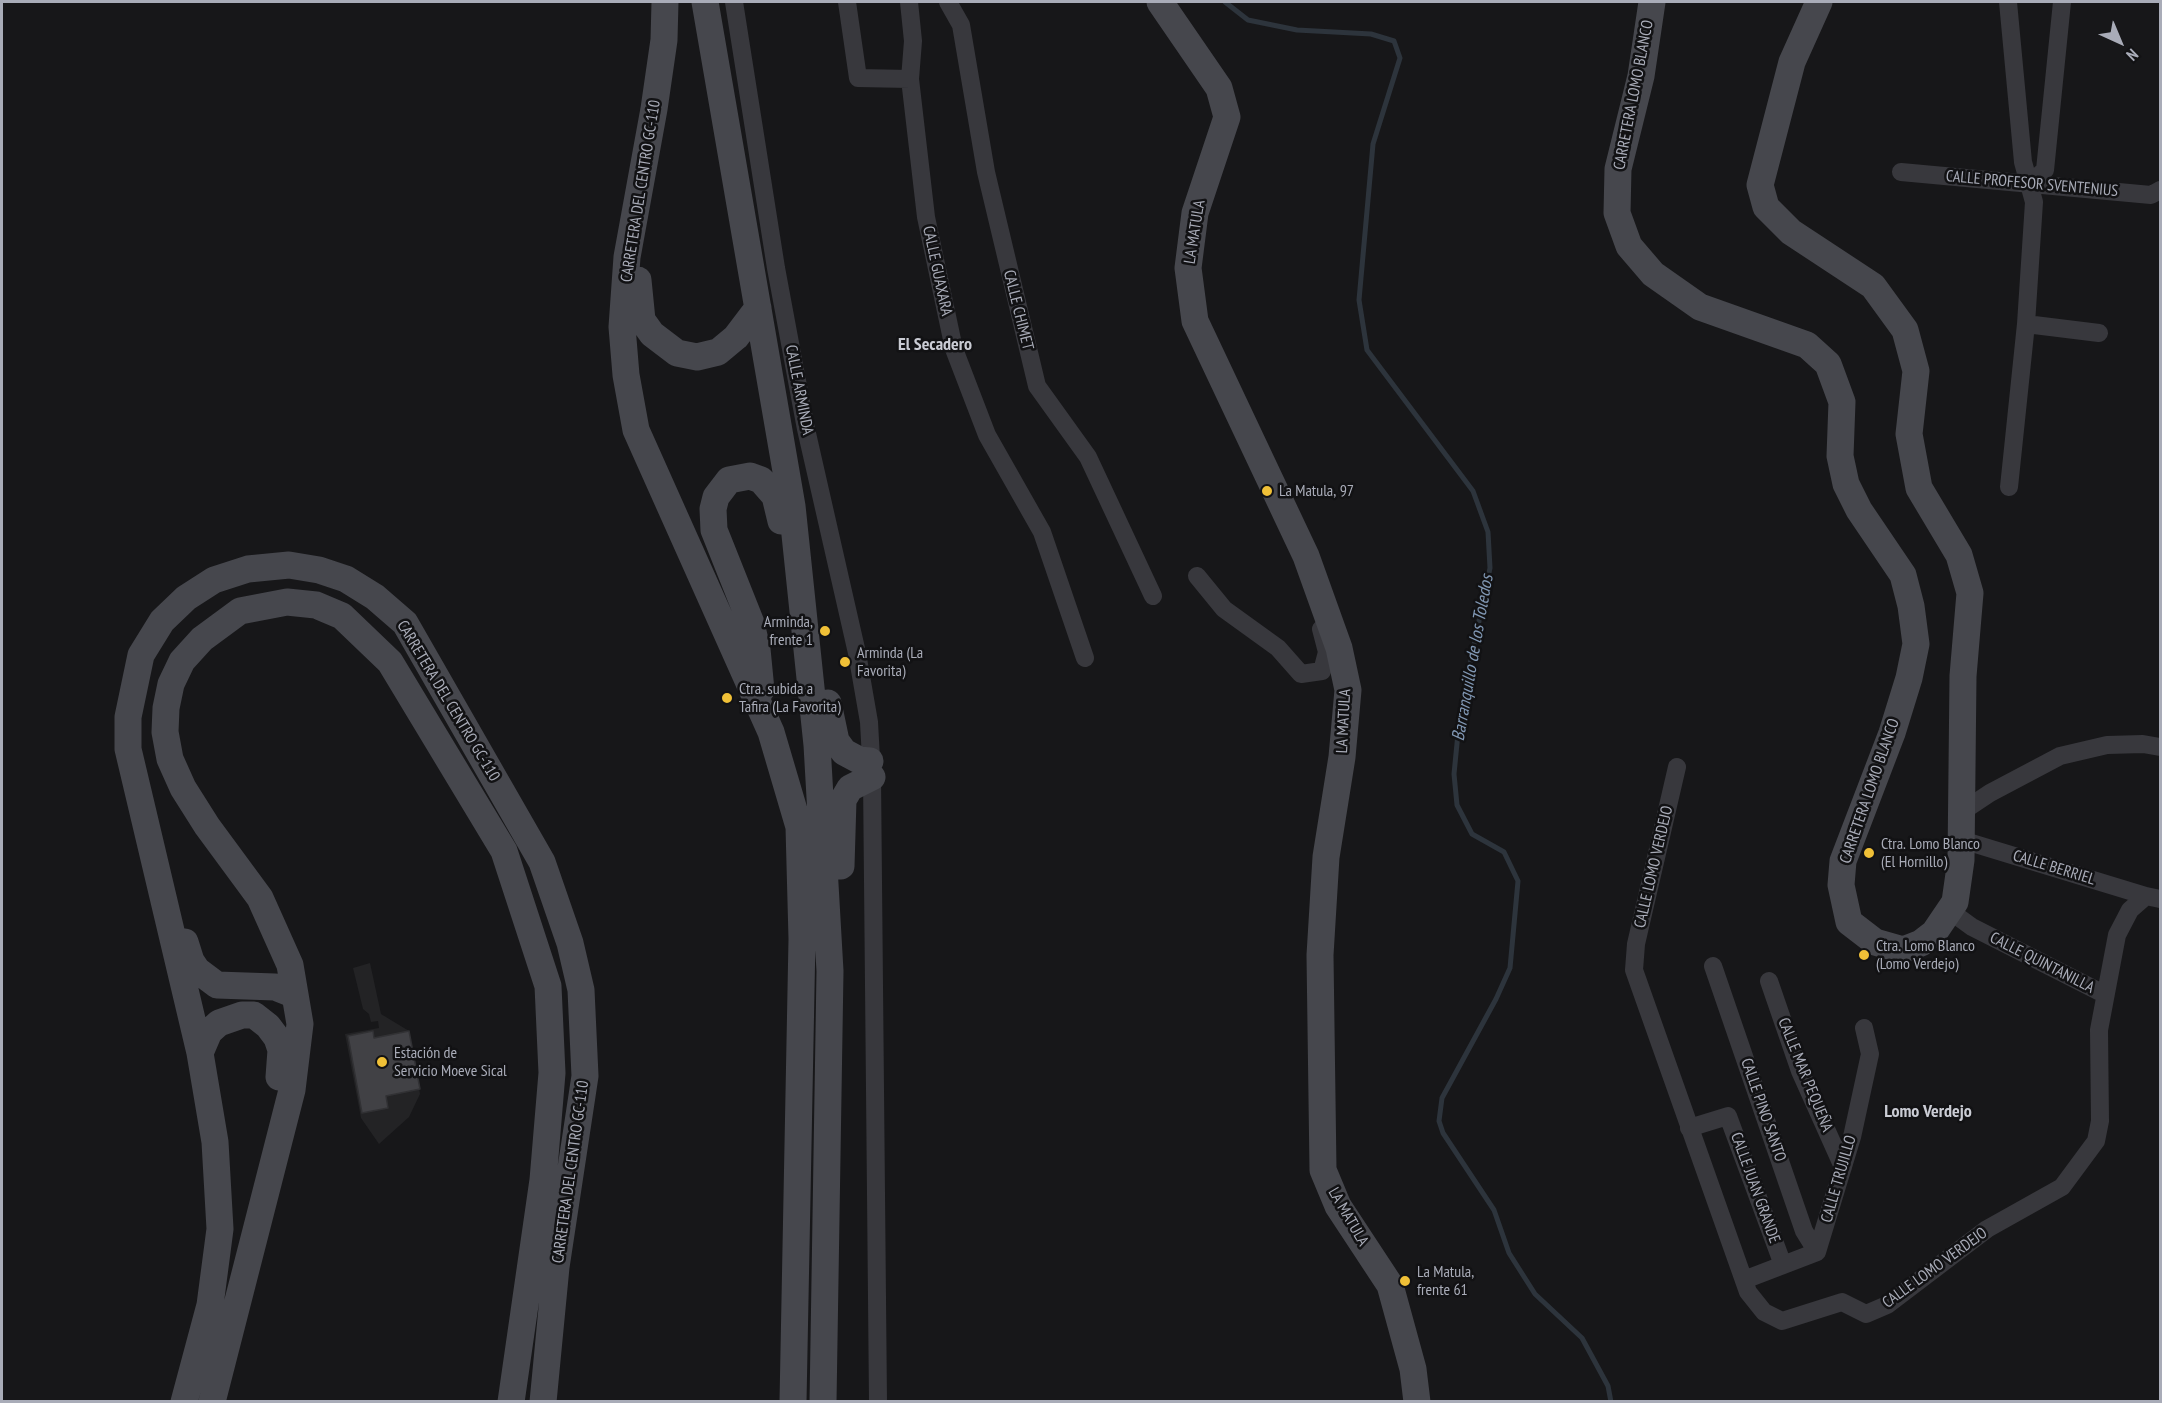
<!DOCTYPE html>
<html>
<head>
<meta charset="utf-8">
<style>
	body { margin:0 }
	#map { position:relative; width:2162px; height:1403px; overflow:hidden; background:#171719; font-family:"PT Sans Narrow",sans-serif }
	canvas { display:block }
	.frame { position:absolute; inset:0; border:3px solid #a9acb8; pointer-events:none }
	.north { position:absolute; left:2090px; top:12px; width:60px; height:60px; -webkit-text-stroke:4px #121214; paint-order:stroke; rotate:136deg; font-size:16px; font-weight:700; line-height:24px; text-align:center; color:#a9acb8 }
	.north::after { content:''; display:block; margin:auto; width:21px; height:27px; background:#a9acb8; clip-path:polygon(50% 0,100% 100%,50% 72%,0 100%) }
</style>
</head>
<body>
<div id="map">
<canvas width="2162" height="1403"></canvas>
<div class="frame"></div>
<div class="north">N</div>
</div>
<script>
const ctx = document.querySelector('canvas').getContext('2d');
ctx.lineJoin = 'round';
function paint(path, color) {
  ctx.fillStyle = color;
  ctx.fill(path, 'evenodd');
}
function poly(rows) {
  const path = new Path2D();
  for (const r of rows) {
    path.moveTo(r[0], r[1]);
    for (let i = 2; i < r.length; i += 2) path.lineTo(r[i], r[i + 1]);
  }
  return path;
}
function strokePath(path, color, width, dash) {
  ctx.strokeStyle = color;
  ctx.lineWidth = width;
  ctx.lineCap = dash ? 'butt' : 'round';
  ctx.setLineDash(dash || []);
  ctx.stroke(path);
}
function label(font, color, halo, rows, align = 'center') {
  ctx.font = font + ' "PT Sans Narrow",sans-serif';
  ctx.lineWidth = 5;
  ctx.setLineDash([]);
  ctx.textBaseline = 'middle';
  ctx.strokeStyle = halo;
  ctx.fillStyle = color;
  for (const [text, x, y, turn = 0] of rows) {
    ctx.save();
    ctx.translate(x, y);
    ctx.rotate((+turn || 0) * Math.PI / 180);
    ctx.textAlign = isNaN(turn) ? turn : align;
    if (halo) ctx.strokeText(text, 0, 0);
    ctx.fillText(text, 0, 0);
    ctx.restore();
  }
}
paint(poly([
	[370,963,381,1014,409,1031,420,1094,409,1117,379,1144,361,1118,345,1034,379,1028,378,1021,371,1022,369,1014,363,1009,353,968]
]), '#232325');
strokePath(poly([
	[1225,2,1248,20,1297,30,1371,34,1394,41,1400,58,1373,144,1359,300,1367,350,1473,491,1488,532,1490,568,1460,713,1454,774,1457,805,1472,834,1504,852,1518,881,1510,968,1496,999,1442,1098,1439,1121,1443,1133,1494,1210,1509,1253,1535,1294,1582,1338,1608,1386,1611,1402]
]), '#2d343c', 5);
const building = poly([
	[373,1031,374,1038,409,1031,420,1089,386,1096,388,1108,362,1113,348,1036,373,1031]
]);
paint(building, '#414145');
strokePath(building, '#313134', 1.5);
strokePath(poly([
	[734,2,776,268,806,429,857,653,869,722,872,777,878,1402],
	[847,2,858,78,910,79],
	[909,2,913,41,910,79,926,217,954,349,987,435,1042,532,1085,658],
	[948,2,961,25,986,172,1037,386,1088,457,1153,596],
	[2008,2,2023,162,2034,202,2026,324,2009,487],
	[1901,172,2151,195,2160,190],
	[2030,183,2045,170,2062,2],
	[2026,324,2099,333],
	[1197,576,1224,609,1278,648,1301,674,1322,671,1327,652,1321,629],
	[1677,767,1636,944,1634,970,1748,1292,1764,1312,1782,1321,1842,1302,1866,1314,1887,1305,1987,1229,2062,1187,2096,1141,2100,1121,2099,1030,2117,935,2130,910,2146,896,2160,899],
	[1963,811,1990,793,2060,756,2107,745,2143,744,2160,747],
	[1962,840,2146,896],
	[1950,911,1972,927,2104,994],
	[1713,966,1804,1231,1817,1252],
	[1769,981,1800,1071,1843,1167],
	[1689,1128,1728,1116,1783,1265],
	[1744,1280,1817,1252,1852,1137,1870,1054,1864,1028]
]), '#38383d', 18);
strokePath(poly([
	[665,2,664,40,654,109,627,257,622,327,626,375,636,430,771,732,799,827,802,939,793,1402],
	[705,2,792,506,817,745,830,971,823,1402],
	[1160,2,1219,88,1227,117,1195,213,1188,268,1195,321,1306,556,1339,648,1348,690,1342,757,1326,857,1320,955,1323,1170,1338,1206,1390,1285,1413,1369,1417,1402],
	[1652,2,1641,76,1618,169,1617,213,1629,246,1653,274,1700,307,1807,345,1828,364,1842,402,1840,456,1846,484,1859,510,1903,575,1911,606,1916,644,1909,678,1892,733,1843,861,1841,885,1849,922,1875,942,1903,950,1921,943,1934,933,1955,902,1961,860,1963,676,1970,593,1959,555,1919,488,1909,434,1916,371,1905,330,1873,286,1791,232,1766,207,1760,185,1792,62,1819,2],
	[638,280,642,320,652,334,677,353,697,357,718,352,736,337,758,308],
	[761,690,757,649,751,623,714,530,713,509,716,497,729,480,750,476,761,480,775,496,781,521],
	[828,703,836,741,844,752,859,760,870,761],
	[841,866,843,800,850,788,872,777],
	[185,942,191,961,197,970,217,985,275,987,295,995],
	[200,1053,209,1032,219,1023,242,1015,254,1015,268,1026,277,1038,281,1050,279,1077],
	[184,1402,210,1305,220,1229,215,1142,200,1053,128,749,128,717,141,655,162,621,186,598,214,580,248,569,289,565,319,570,346,579,375,597,405,623,542,862,570,943,581,990,585,1076,556,1267,543,1402],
	[212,1402,292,1090,300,1024,290,965,260,898,207,826,183,788,170,759,165,732,166,708,171,684,182,661,202,639,240,611,287,602,316,605,342,616,390,662,504,851,548,986,552,1073,543,1180,511,1402]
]), '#46474d', 27);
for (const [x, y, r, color] of [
	[1267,491,6,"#f0c037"],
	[825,631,6,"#f0c037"],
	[845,662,6,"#f0c037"],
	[727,698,6,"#f0c037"],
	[1869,853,6,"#f0c037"],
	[1864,955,6,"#f0c037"],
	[382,1062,6,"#f0c037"],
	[1405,1281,6,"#f0c037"]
]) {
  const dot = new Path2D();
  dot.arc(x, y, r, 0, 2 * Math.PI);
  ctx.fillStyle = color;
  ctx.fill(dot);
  strokePath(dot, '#121214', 2);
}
label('16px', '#a9acb8', '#121214', [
	["CARRETERA LOMO BLANCO",1634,95,-79],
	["CALLE PROFESOR SVENTENIUS",2032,184,5],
	["CARRETERA DEL CENTRO GC-110",641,191,-81],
	["LA MATULA",1195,232,-81],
	["CALLE GUAXARA",937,271,78],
	["CALLE CHIMET",1018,310,76],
	["CALLE ARMINDA",799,390,79],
	["CARRETERA DEL CENTRO GC-110",448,701,59],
	["LA MATULA",1344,721,-87],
	["CARRETERA LOMO BLANCO",1870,791,-71],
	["CALLE LOMO VERDEJO",1654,867,-77],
	["CALLE BERRIEL",2054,868,17],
	["CALLE QUINTANILLA",2042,963,27],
	["CALLE MAR PEQUEÑA",1805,1075,68],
	["CALLE PINO SANTO",1763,1110,71],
	["CARRETERA DEL CENTRO GC-110",571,1172,-82],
	["CALLE TRUJILLO",1839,1179,-74],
	["CALLE JUAN GRANDE",1755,1188,70],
	["LA MATULA",1348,1217,60],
	["CALLE LOMO VERDEJO",1935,1268,-36]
]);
label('16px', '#a9acb8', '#121214', [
	["La Matula, 97",1279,491],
	["Arminda,",813,622,"right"],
	["frente 1",813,640,"right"],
	["Arminda (La",857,653],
	["Favorita)",857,671],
	["Ctra. subida a",739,689],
	["Tafira (La Favorita)",739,707],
	["Ctra. Lomo Blanco",1881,844],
	["(El Hornillo)",1881,862],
	["Ctra. Lomo Blanco",1876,946],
	["(Lomo Verdejo)",1876,964],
	["Estación de",394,1053],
	["Servicio Moeve Sical",394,1071],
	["La Matula,",1417,1272],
	["frente 61",1417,1290]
], 'left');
label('bold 18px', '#caccd4', '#121214', [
	["El Secadero",935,345],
	["Lomo Verdejo",1928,1112]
]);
label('italic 18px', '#8097b3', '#121214', [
	["Barranquillo de los Toledos",1473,658,-80]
]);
</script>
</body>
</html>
